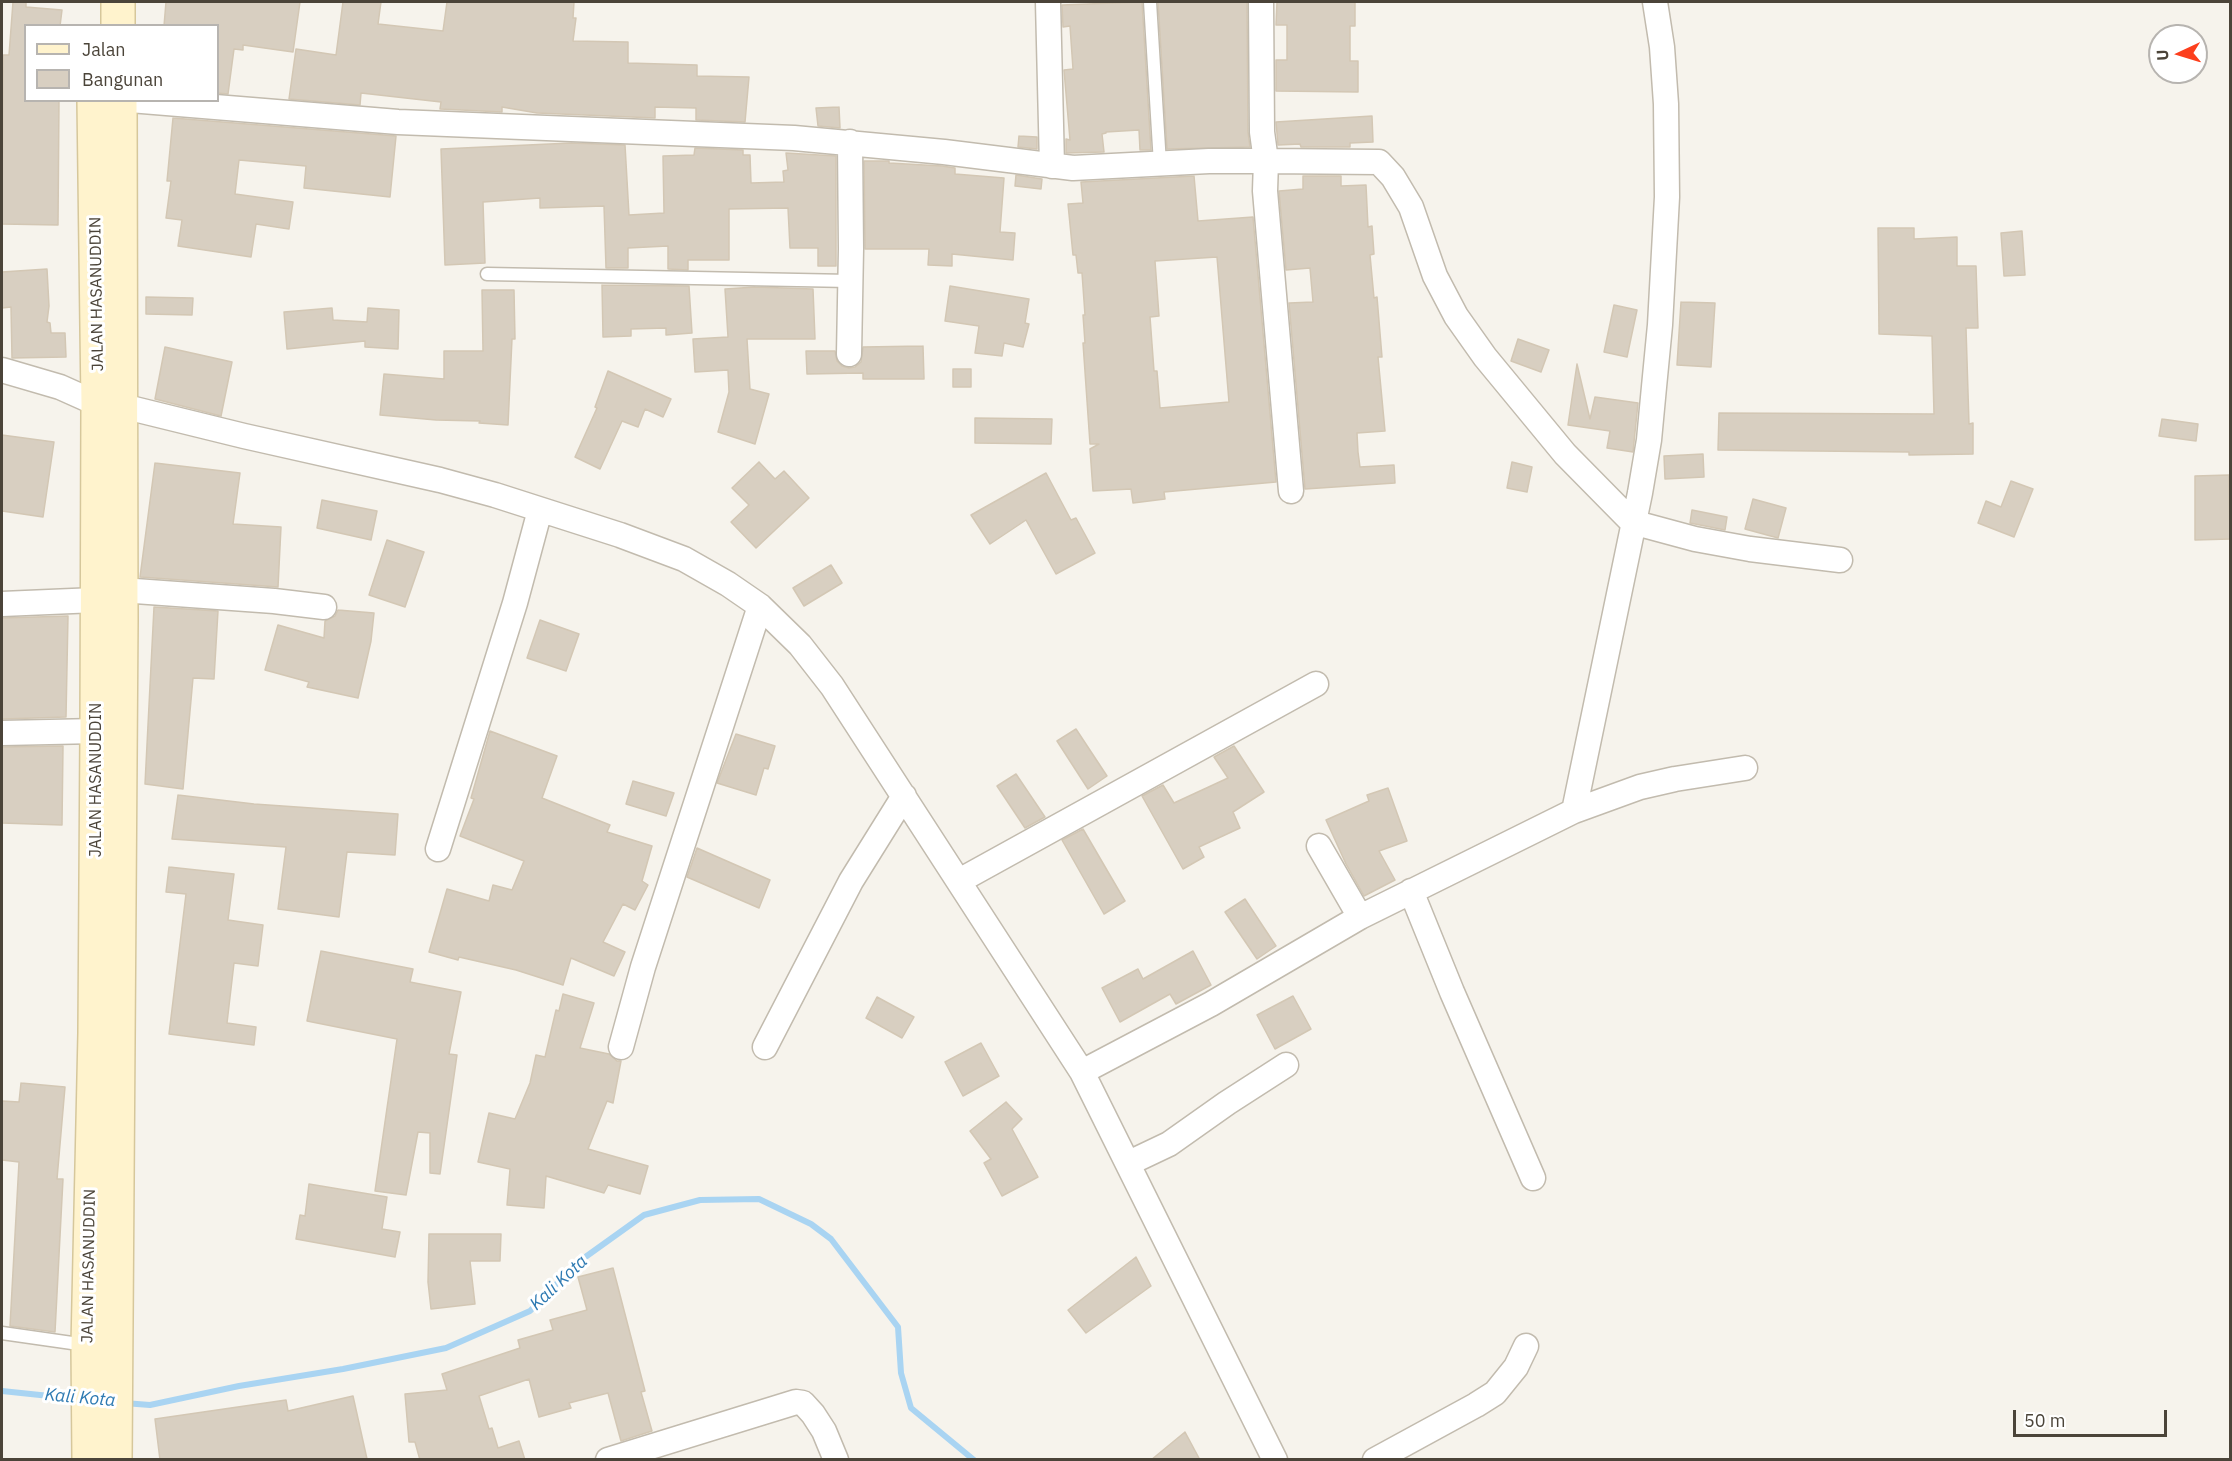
<!DOCTYPE html>
<html>
<head>
<meta charset="utf-8">
<style>
	body { margin:0 }
	#map { position:relative; width:2232px; height:1461px; overflow:hidden; background:#f6f3ec; font-family:"IBM Plex Sans",sans-serif }
	canvas { display:block }
	.frame { position:absolute; inset:0; border:3px solid #4b4439; pointer-events:none }
	.legend { position:absolute; left:24px; top:24px; width:195px; height:78px; box-sizing:border-box; background:#fff; border:2px solid #b7b4b0; margin:0; padding:8px 10px; list-style:none; font-size:18px; color:#4b4439 }
	.legend li { display:flex; align-items:center; gap:12px; height:30px }
	.legend b { width:30px; border:2px solid #b7b4b0 }
	.north { position:absolute; left:2148px; top:24px; width:60px; height:60px; box-sizing:border-box; background:#fff; border:2px solid #b7b4b0; border-radius:50%; rotate:266deg; font-size:16px; font-weight:700; line-height:24px; text-align:center; color:#4b4439 }
	.north::after { content:''; display:block; margin:auto; width:21px; height:27px; background:#fc3f1d; clip-path:polygon(50% 0,100% 100%,50% 72%,0 100%) }
	.scale { position:absolute; left:2013px; top:1410px; width:154px; height:27px; box-sizing:border-box; border:3px solid #4b4439; border-top:0; padding-left:8px; font-size:18px; line-height:21px; white-space:nowrap; color:#4b4439; -webkit-text-stroke:4px #fff; paint-order:stroke }
</style>
</head>
<body>
<div id="map">
<canvas width="2232" height="1461"></canvas>
<div class="frame"></div>
<ul class="legend">
<li><b style="height:8px;background:#fff3cd"></b>Jalan</li>
<li><b style="height:16px;background:#d8cfc1"></b>Bangunan</li>
</ul>
<div class="north">U</div>
<div class="scale">50 m</div>
</div>
<script>
const ctx = document.querySelector('canvas').getContext('2d');
ctx.lineJoin = 'round';
function poly(rows) {
  const path = new Path2D();
  for (const r of rows) {
    path.moveTo(r[0], r[1]);
    for (let i = 2; i < r.length; i += 2) path.lineTo(r[i], r[i + 1]);
  }
  return path;
}
function strokePath(path, color, width, dash) {
  ctx.strokeStyle = color;
  ctx.lineWidth = width;
  ctx.lineCap = dash ? 'butt' : 'round';
  ctx.setLineDash(dash || []);
  ctx.stroke(path);
}
function paint(path, color) {
  ctx.fillStyle = color;
  ctx.fill(path, 'evenodd');
}
function label(font, color, halo, rows, align = 'center') {
  ctx.font = font + ' "IBM Plex Sans",sans-serif';
  ctx.lineWidth = 6;
  ctx.setLineDash([]);
  ctx.textBaseline = 'middle';
  ctx.strokeStyle = halo;
  ctx.fillStyle = color;
  for (const [text, x, y, turn = 0] of rows) {
    ctx.save();
    ctx.translate(x, y);
    ctx.rotate((+turn || 0) * Math.PI / 180);
    ctx.textAlign = isNaN(turn) ? turn : align;
    if (halo) ctx.strokeText(text, 0, 0);
    ctx.fillText(text, 0, 0);
    ctx.restore();
  }
}
strokePath(poly([
	[2,1391,78,1399],
	[124,1403,150,1405,239,1386,343,1369,446,1348,530,1311,577,1263,644,1215,700,1200,759,1199,811,1224,831,1239,898,1327,901,1373,911,1408,974,1460]
]), '#a9d4f2', 6);
const building = poly([
	[13,2,26,2,26,7,62,10,60,26,26,26,26,100,59,100,58,225,2,224,3,55,9,55,13,2],
	[166,2,300,2,293,52,243,45,243,50,234,49,228,94,218,93,218,26,164,26,166,2],
	[343,2,381,2,378,24,443,31,447,2,574,2,573,18,576,18,573,41,628,42,628,63,697,65,697,76,749,77,745,122,696,120,696,108,655,107,655,118,537,113,502,107,502,112,440,109,441,102,361,93,360,105,289,99,296,49,336,55,343,2],
	[1139,2,1142,2,1151,150,1140,150,1139,130,1106,132,1106,133,1102,134,1104,152,1066,153,1066,139,1070,140,1064,70,1073,69,1070,26,1063,27,1062,5,1139,2],
	[1158,2,1247,2,1248,132,1250,147,1167,149,1158,2],
	[1277,2,1355,2,1355,26,1350,26,1350,61,1358,61,1358,92,1276,91,1276,60,1287,60,1287,25,1276,25,1277,2],
	[839,107,840,128,818,126,816,108,839,107],
	[1372,116,1373,142,1350,143,1350,147,1301,147,1300,144,1278,145,1276,122,1372,116],
	[173,118,396,136,390,197,304,188,306,166,239,160,235,194,293,202,289,229,256,224,251,257,178,246,182,220,166,218,171,181,167,181,173,118],
	[1019,136,1037,137,1037,149,1018,147,1019,136],
	[571,143,625,145,629,215,664,213,663,156,694,155,695,148,743,150,743,155,750,155,751,183,784,182,783,171,788,170,786,153,836,156,836,266,818,266,818,248,790,248,788,208,729,209,729,260,688,260,688,270,668,269,668,246,628,248,628,268,606,268,604,206,540,208,540,198,483,202,485,263,445,265,441,149,571,143],
	[864,161,889,161,889,163,942,166,955,168,955,174,1004,178,1000,232,1015,233,1013,260,952,254,952,266,928,265,929,249,865,249,864,161],
	[1016,175,1042,179,1041,189,1015,186,1016,175],
	[1194,176,1198,221,1253,217,1276,482,1164,492,1165,499,1133,503,1131,489,1093,491,1090,449,1099,444,1090,444,1083,343,1085,343,1083,315,1085,315,1082,273,1078,273,1076,255,1073,255,1068,204,1083,203,1081,182,1194,176],
	[1217,257,1229,402,1160,408,1157,371,1154,371,1150,317,1159,316,1155,261,1217,257],
	[1303,176,1341,176,1341,186,1366,185,1368,227,1372,226,1374,254,1370,255,1374,298,1377,297,1382,357,1378,357,1385,431,1357,433,1358,452,1360,467,1394,465,1395,483,1305,489,1289,303,1313,302,1310,268,1286,270,1279,191,1303,189,1303,176],
	[1878,228,1914,228,1914,239,1957,237,1957,266,1976,266,1978,328,1966,328,1969,424,1973,423,1973,454,1909,455,1909,452,1718,450,1719,413,1934,414,1932,336,1879,334,1878,228],
	[2022,231,2025,275,2004,276,2001,233,2022,231],
	[47,269,49,306,47,322,50,323,51,333,65,333,66,357,12,358,11,307,2,308,2,272,47,269],
	[602,285,689,286,692,333,666,335,666,328,631,329,631,336,603,337,602,285],
	[950,286,1029,299,1025,323,1029,324,1023,347,1004,343,1002,356,975,353,979,326,945,321,950,286],
	[755,287,813,289,815,339,747,339,750,389,769,394,755,444,718,432,729,392,728,370,695,372,693,339,728,337,725,289,755,287],
	[482,290,514,290,515,339,512,339,508,425,479,423,480,421,436,420,380,415,384,374,444,379,444,351,483,351,482,290],
	[146,297,193,298,192,315,146,314,146,297],
	[1681,302,1715,303,1711,367,1677,365,1681,302],
	[1614,305,1637,310,1627,357,1604,352,1614,305],
	[332,308,333,320,367,322,368,308,399,310,398,349,365,347,365,341,287,349,284,312,332,308],
	[1518,339,1549,350,1541,372,1511,361,1518,339],
	[923,346,924,379,863,379,863,373,807,374,806,351,835,351,837,361,842,366,849,368,855,367,861,362,863,347,923,346],
	[165,347,232,362,221,416,155,399,165,347],
	[1577,364,1590,419,1595,397,1638,403,1633,452,1607,448,1610,431,1568,425,1577,364],
	[953,369,971,369,971,387,953,387,953,369],
	[608,371,671,399,663,417,645,409,638,427,622,421,600,469,575,457,597,408,595,407,608,371],
	[975,418,1052,419,1051,444,975,443,975,418],
	[2162,419,2198,424,2196,441,2159,436,2162,419],
	[2,435,54,442,43,517,2,511,2,435],
	[1703,454,1704,477,1665,479,1664,456,1703,454],
	[759,462,775,479,784,471,809,498,756,548,731,522,749,505,732,488,759,462],
	[1512,462,1532,467,1527,492,1507,488,1512,462],
	[155,463,240,473,233,524,281,527,278,587,140,577,155,463],
	[1046,473,1071,520,1076,518,1095,553,1056,574,1026,520,990,544,971,515,1046,473],
	[2229,475,2230,539,2195,540,2195,476,2229,475],
	[2011,481,2033,489,2014,537,1978,523,1986,501,2001,507,2011,481],
	[1753,499,1786,508,1778,538,1745,529,1753,499],
	[322,500,377,511,371,540,317,528,322,500],
	[1692,510,1727,517,1725,530,1690,523,1692,510],
	[387,540,424,552,405,607,369,595,387,540],
	[831,565,842,583,804,606,793,588,831,565],
	[154,607,218,611,214,679,193,678,183,789,145,784,154,607],
	[338,610,374,613,371,641,358,698,307,687,309,682,265,670,278,625,324,638,325,621,335,616,338,610],
	[68,616,66,717,2,719,2,618,68,616],
	[540,620,579,634,566,671,527,658,540,620],
	[1076,729,1107,776,1088,789,1057,741,1076,729],
	[490,731,557,756,542,798,610,825,607,832,652,846,642,881,648,885,635,910,623,904,603,942,625,952,614,976,571,958,563,985,516,970,459,957,458,960,429,952,447,889,489,901,493,885,512,890,524,861,460,836,474,799,471,798,490,731],
	[736,734,775,746,768,769,764,768,756,795,717,783,736,734],
	[63,746,62,825,2,823,2,747,63,746],
	[1234,746,1264,792,1233,812,1240,828,1199,847,1204,857,1183,869,1142,796,1163,785,1174,803,1228,778,1214,757,1234,746],
	[1016,774,1045,817,1025,828,997,786,1016,774],
	[633,781,674,793,666,816,626,804,633,781],
	[1388,788,1407,841,1379,851,1395,880,1364,896,1346,864,1326,820,1369,801,1367,795,1388,788],
	[178,795,254,804,398,814,395,855,347,852,339,917,278,909,286,847,172,839,178,795],
	[1083,829,1125,901,1104,914,1062,840,1083,829],
	[697,848,770,880,759,908,687,877,697,848],
	[169,867,234,874,228,920,263,925,258,966,234,963,227,1023,256,1027,254,1045,169,1034,186,894,166,892,169,867],
	[1245,899,1276,946,1257,959,1225,912,1245,899],
	[321,951,413,969,410,982,461,992,449,1054,457,1055,440,1174,430,1173,430,1133,418,1132,406,1195,375,1191,397,1039,307,1021,321,951],
	[1193,951,1211,985,1176,1004,1170,994,1120,1022,1102,988,1138,969,1143,979,1193,951],
	[563,994,594,1003,580,1048,609,1054,617,1061,621,1061,613,1103,607,1101,588,1149,648,1166,640,1194,608,1185,604,1193,546,1176,544,1208,507,1205,510,1169,478,1162,489,1113,515,1119,530,1083,536,1055,545,1057,556,1010,559,1011,563,994],
	[1293,996,1311,1029,1275,1049,1257,1015,1293,996],
	[877,997,914,1017,902,1038,866,1018,877,997],
	[981,1043,999,1076,963,1096,945,1062,981,1043],
	[21,1083,65,1087,57,1179,63,1179,55,1332,10,1326,19,1162,2,1160,2,1101,19,1102,21,1083],
	[1006,1102,1022,1119,1012,1129,1038,1177,1002,1196,984,1163,991,1159,970,1131,1006,1102],
	[309,1184,387,1197,382,1229,400,1232,395,1257,296,1239,300,1215,305,1216,309,1184],
	[429,1234,501,1234,500,1261,470,1261,475,1304,431,1309,428,1282,429,1234],
	[1136,1257,1151,1286,1086,1333,1068,1310,1136,1257],
	[613,1268,645,1391,641,1392,652,1431,621,1441,608,1393,569,1403,571,1408,539,1417,529,1379,479,1396,489,1429,492,1428,498,1448,519,1441,525,1460,420,1460,415,1442,409,1442,405,1394,447,1390,442,1374,520,1348,518,1340,553,1330,550,1320,587,1310,578,1277,613,1268],
	[353,1396,367,1459,160,1460,155,1419,286,1400,288,1411,353,1396],
	[1185,1432,1200,1460,1151,1460,1185,1432]
]);
paint(building, '#d8cfc1');
strokePath(building, '#d3c7b4', 1.5);
const lane = poly([
	[1150,2,1160,164],
	[487,274,850,281],
	[2,1333,86,1345]
]);
const street = poly([
	[1048,2,1052,166],
	[130,100,398,122,794,138,944,152,1073,168,1209,161,1266,161,1262,132,1261,2],
	[849,354,851,249,850,142],
	[2,370,60,387,98,404],
	[122,406,244,436,440,480,495,495,620,535,684,559,728,584,760,606,800,645,832,686,1082,1072,1275,1460],
	[1291,491,1265,191,1266,161,1379,162,1393,177,1411,207,1435,276,1456,316,1485,357,1565,454,1632,522,1695,539,1750,549,1840,560],
	[121,590,274,601,324,607],
	[2,604,96,600],
	[2,733,97,731],
	[1574,811,1640,493,1649,440,1654,387,1660,325,1667,197,1666,104,1662,47,1655,2],
	[1319,846,1360,917],
	[438,849,515,603,540,510],
	[959,881,1316,684],
	[1411,891,1452,992,1533,1178],
	[621,1047,643,967,760,606],
	[765,1047,851,881,904,796],
	[1082,1072,1211,1004,1360,917,1574,811,1640,787,1675,779,1745,768],
	[1129,1163,1169,1144,1227,1103,1286,1065],
	[608,1460,796,1402,803,1403,813,1414,824,1431,836,1460],
	[1375,1460,1476,1405,1495,1393,1516,1367,1526,1346]
]);
const secondary = poly([
	[118,2,118,26],
	[89,1460,88,1345,95,1033,97,731,98,404,94,100],
	[115,1460,121,620,120,100]
]);
strokePath(lane, '#c2bbae', 15);
strokePath(street, '#c2bbae', 27);
strokePath(secondary, '#d6c79b', 36);
strokePath(lane, '#fff', 12);
strokePath(street, '#fff', 24);
strokePath(secondary, '#fff3cd', 33);
label('16px', '#4b4439', '#fff', [
	["JALAN HASANUDDIN",97,294,-91],
	["JALAN HASANUDDIN",96,780,-90],
	["JALAN HASANUDDIN",89,1266,-89]
]);
label('italic 18px', '#2e7ab2', '#fff', [
	["Kali Kota",559,1283,-43],
	["Kali Kota",80,1398,5]
]);
</script>
</body>
</html>
